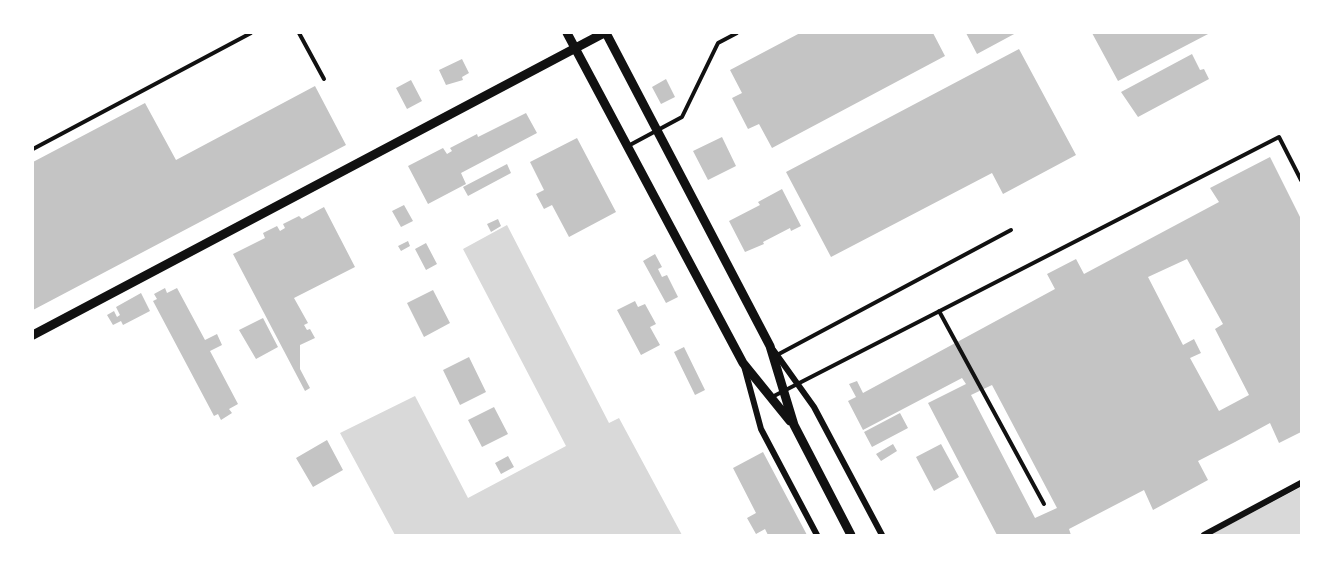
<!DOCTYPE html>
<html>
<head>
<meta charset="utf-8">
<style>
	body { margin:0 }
	#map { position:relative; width:1334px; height:568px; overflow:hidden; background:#fff; font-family:"Exo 2",sans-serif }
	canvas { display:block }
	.frame { position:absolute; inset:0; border:34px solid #fff; pointer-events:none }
</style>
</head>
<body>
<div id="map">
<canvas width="1334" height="568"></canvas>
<div class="frame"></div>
</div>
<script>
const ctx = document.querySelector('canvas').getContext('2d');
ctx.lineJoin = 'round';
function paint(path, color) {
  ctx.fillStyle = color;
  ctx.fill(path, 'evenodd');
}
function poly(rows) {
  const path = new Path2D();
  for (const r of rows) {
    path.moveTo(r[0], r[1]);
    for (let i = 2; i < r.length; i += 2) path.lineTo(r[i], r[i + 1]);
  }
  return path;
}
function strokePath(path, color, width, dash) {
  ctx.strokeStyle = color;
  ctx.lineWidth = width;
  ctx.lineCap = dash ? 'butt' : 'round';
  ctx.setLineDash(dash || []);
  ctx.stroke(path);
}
paint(poly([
	[507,225,609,423,619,418,682,535,395,535,340,433,415,396,468,498,566,446,463,249],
	[1301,487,1301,535,1210,535]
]), '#d9d9d9');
paint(poly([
	[800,33,933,33,945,56,772,148,759,124,748,129,732,98,742,93,730,70],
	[966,33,1016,33,977,54],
	[1092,33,1210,33,1118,81],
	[1019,49,1076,155,1003,194,992,173,831,257,786,172],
	[1192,54,1200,70,1204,69,1209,79,1138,117,1121,92],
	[462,59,469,73,462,77,463,80,446,85,439,70],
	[666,79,675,97,661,104,652,87],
	[411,80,422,101,407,109,396,88],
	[315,86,346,145,33,310,33,162,145,103,176,160],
	[526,113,537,133,461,173,466,184,428,204,408,166,443,148,447,154,452,151,450,148,477,134,478,137],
	[722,137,736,166,708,180,693,151],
	[577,138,616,212,569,237,552,205,544,209,536,194,544,190,530,162],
	[1270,157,1301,219,1301,432,1279,443,1270,423,1235,442,1198,461,1208,480,1153,510,1144,490,1069,529,1071,535,997,535,928,403,966,384,962,378,863,430,848,401,856,397,849,384,857,381,863,393,1055,289,1047,274,1076,259,1084,274,1219,202,1210,188],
	[1187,259,1223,324,1215,329,1249,395,1219,411,1190,358,1201,353,1194,339,1183,345,1148,277],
	[992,385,1057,508,1035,518,971,395],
	[507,164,511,173,468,196,463,187],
	[782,189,801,226,791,231,790,228,763,242,764,244,745,252,729,221,760,205,758,202],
	[404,205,413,221,401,227,392,211],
	[324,207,355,267,294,298,308,323,304,325,307,330,310,329,315,338,300,345,300,369,310,388,305,391,233,254,265,238,263,233,277,226,280,231,285,228,283,224,299,216,302,219],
	[498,219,501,226,491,232,487,224],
	[408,241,410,246,401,251,398,246],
	[426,243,437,264,426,270,415,249],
	[655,254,662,267,658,269,662,277,667,275,678,297,666,303,643,261],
	[165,288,167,293,177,288,205,340,217,334,222,345,210,351,238,404,229,409,232,413,221,420,218,414,214,416,153,301,157,299,154,294],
	[433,290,450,323,424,337,407,303],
	[141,293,150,311,123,325,121,321,113,325,107,315,114,311,117,317,120,315,116,307],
	[635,301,638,307,645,304,656,324,650,327,660,345,641,355,617,310],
	[263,318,278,347,256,359,239,330],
	[684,347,705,390,695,395,674,352],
	[469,357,486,392,460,405,443,370],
	[494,407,508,434,482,447,468,420],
	[900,413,908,428,872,447,864,432],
	[327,440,343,470,313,487,296,458],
	[893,444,897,451,881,461,876,454],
	[941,444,959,477,934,491,916,457],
	[763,452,807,535,768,535,765,529,756,534,747,518,756,513,733,468],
	[508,456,514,467,501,474,495,463]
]), '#c4c4c4');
strokePath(poly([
	[299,33,324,79],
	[628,146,682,117,718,43,737,33],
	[33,149,251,33],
	[939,311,1044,504],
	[777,355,1011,230],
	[772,397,1279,137,1301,180]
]), '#111', 4);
strokePath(poly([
	[774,351,814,407,882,535],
	[744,366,761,429,817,535],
	[1204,535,1301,483]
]), '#111', 6);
strokePath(poly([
	[567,33,743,363,790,421],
	[606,33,770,346,794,425,851,535],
	[33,335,604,33]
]), '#111', 9);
</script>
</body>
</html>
